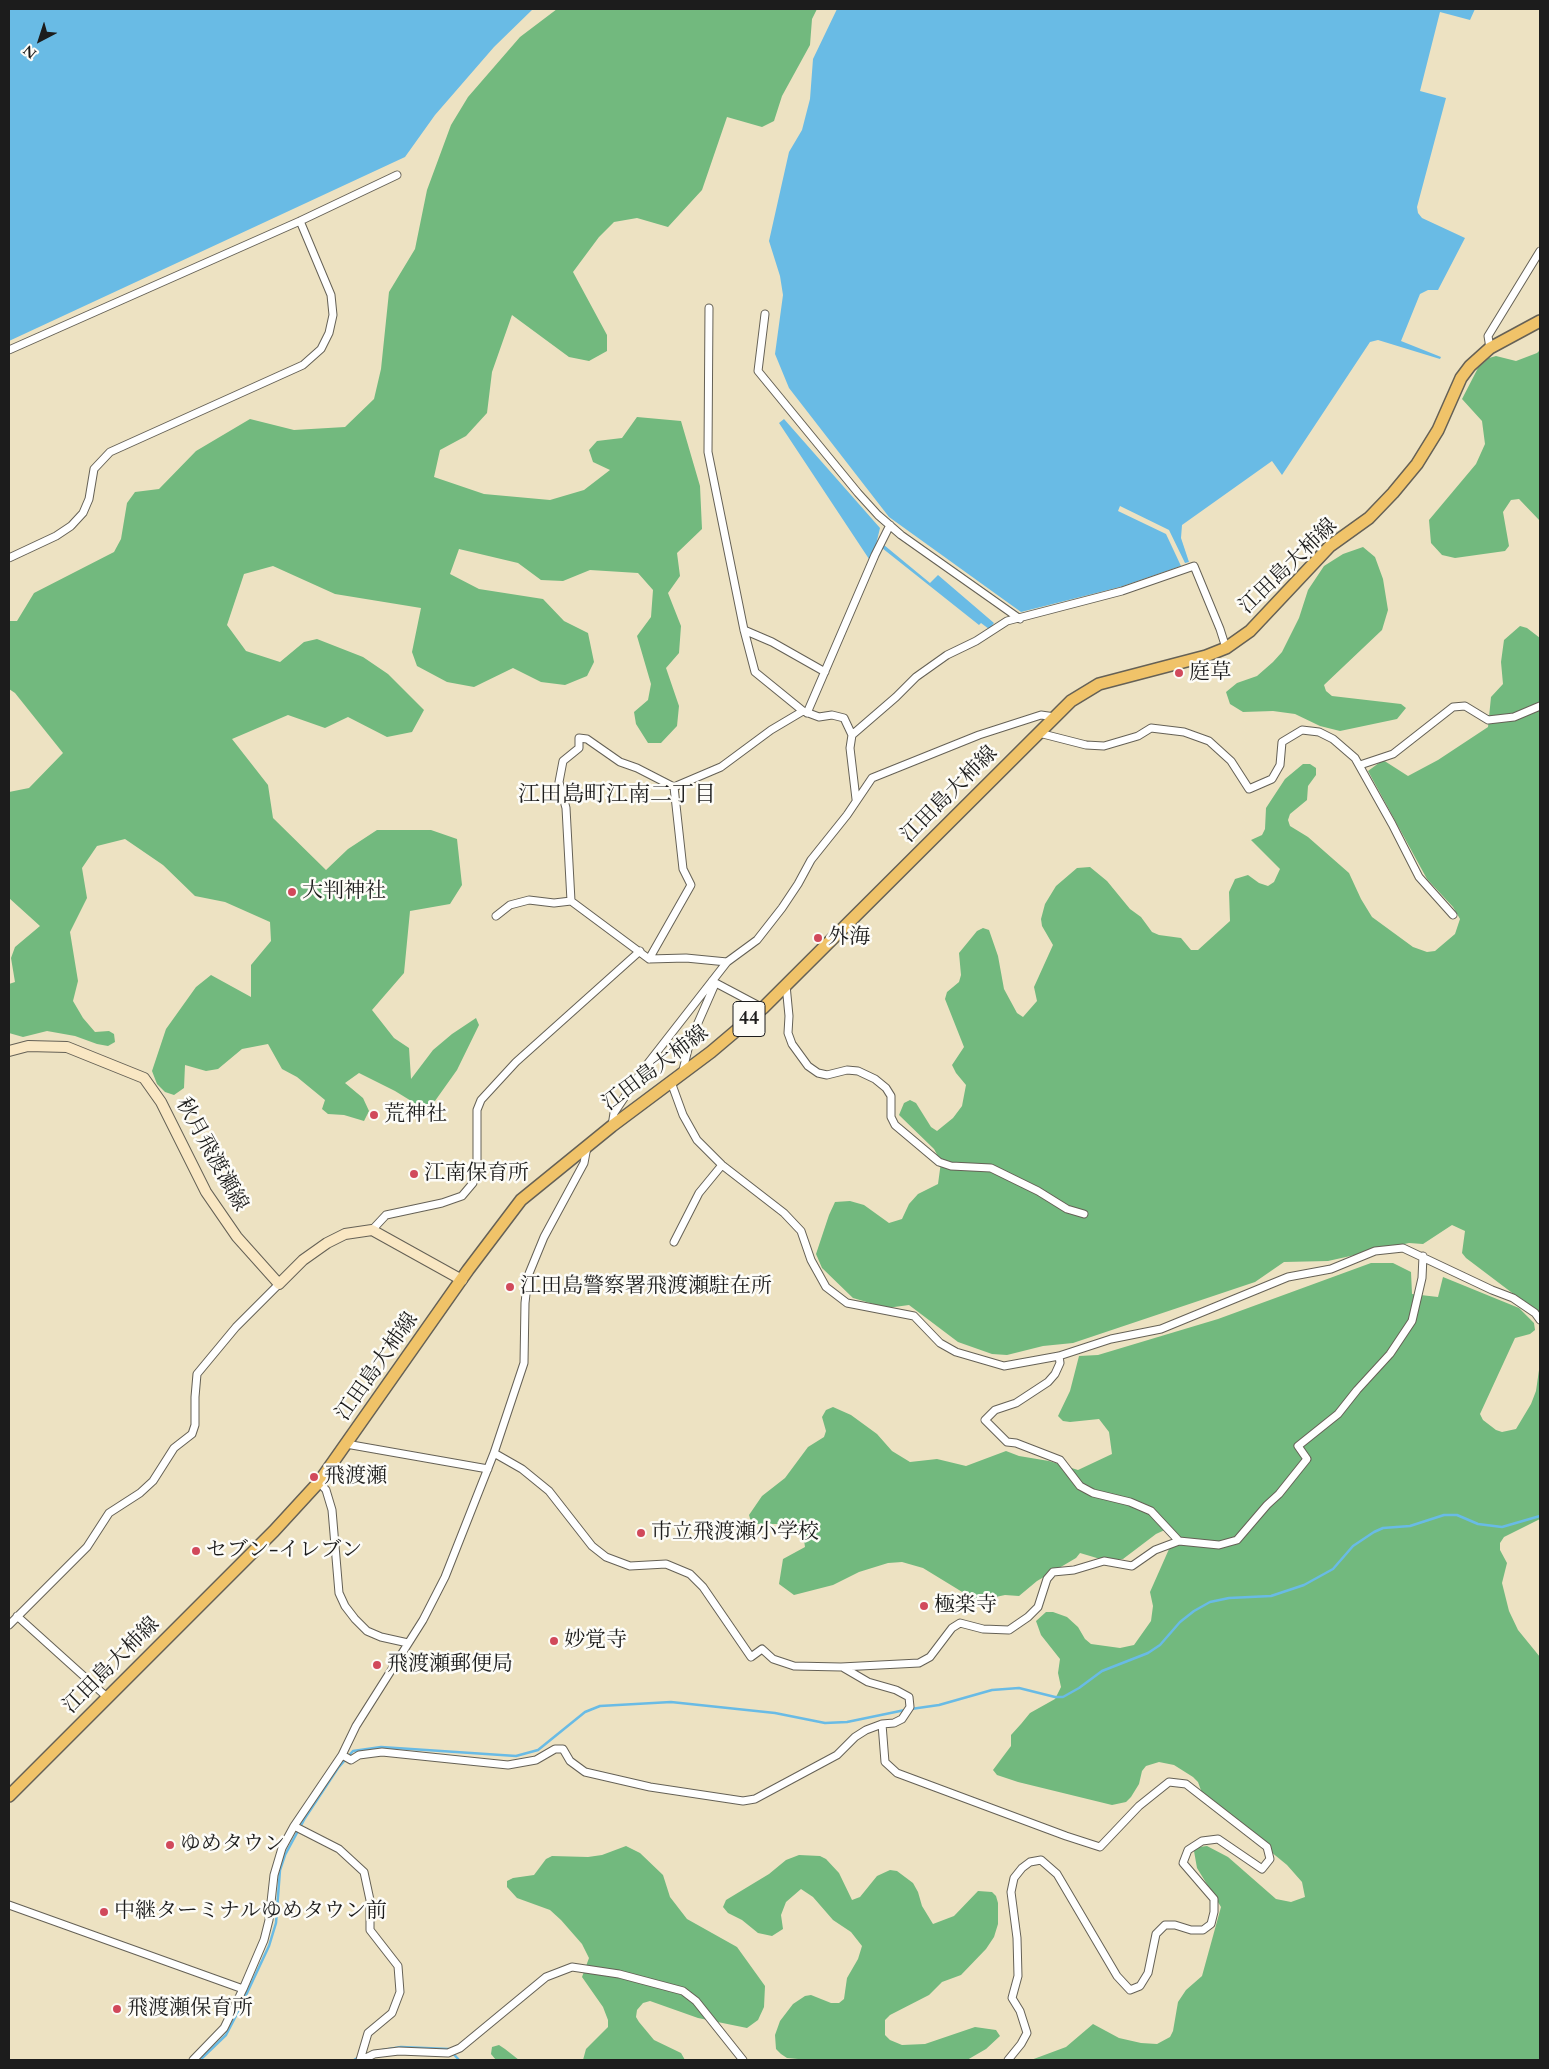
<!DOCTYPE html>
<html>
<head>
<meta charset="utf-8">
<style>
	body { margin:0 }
	#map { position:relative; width:1549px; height:2069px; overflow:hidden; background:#ede2c2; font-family:Cardo,serif }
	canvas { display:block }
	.frame { position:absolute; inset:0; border:10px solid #1c1c1c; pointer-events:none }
	.north { position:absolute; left:15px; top:15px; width:50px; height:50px; -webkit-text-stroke:4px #fdfcf7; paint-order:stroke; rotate:220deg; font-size:14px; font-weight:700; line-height:20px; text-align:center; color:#1c1c1c }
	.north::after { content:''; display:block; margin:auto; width:18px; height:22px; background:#1c1c1c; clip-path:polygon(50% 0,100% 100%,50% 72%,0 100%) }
</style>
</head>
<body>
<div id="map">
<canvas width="1549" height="2069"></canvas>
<div class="frame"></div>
<div class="north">N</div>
</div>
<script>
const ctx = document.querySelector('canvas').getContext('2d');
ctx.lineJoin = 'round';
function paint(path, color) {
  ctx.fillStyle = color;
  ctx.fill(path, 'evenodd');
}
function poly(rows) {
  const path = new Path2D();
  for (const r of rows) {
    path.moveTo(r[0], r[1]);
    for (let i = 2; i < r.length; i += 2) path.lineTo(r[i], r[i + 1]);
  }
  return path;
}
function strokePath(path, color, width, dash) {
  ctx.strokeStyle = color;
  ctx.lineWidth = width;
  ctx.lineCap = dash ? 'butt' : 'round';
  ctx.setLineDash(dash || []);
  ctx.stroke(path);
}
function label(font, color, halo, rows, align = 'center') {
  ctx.font = font + ' Cardo,"Noto Serif JP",serif';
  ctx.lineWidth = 5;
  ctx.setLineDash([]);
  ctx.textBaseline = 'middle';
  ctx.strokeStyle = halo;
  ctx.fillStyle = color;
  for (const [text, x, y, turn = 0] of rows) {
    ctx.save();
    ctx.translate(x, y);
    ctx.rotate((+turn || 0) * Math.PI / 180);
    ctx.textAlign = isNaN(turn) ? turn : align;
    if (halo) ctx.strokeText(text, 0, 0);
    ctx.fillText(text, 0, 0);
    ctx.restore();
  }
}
paint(poly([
	[557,9,817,9,812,19,810,45,782,96,774,121,762,127,727,117,702,190,668,227,637,218,614,222,599,237,573,272,607,335,607,351,589,361,569,357,512,315,492,372,487,413,466,436,440,450,434,477,484,494,550,500,584,490,610,470,593,462,589,450,597,441,622,438,637,417,681,421,700,486,702,529,677,553,680,576,668,593,681,626,679,653,666,668,679,706,677,726,661,743,648,743,636,724,634,712,648,700,651,684,637,636,651,617,653,590,638,573,590,570,563,581,541,580,518,563,459,549,450,574,479,589,543,599,564,621,588,633,594,662,587,676,565,685,541,682,513,668,474,687,447,682,417,666,412,652,421,608,335,594,273,566,244,574,227,625,246,651,280,662,304,642,317,639,363,657,388,674,424,710,412,732,387,737,348,717,325,728,288,715,232,739,268,785,273,818,326,870,348,849,377,830,431,830,457,839,462,885,450,904,410,911,404,973,372,1010,394,1038,409,1048,411,1079,433,1050,452,1034,476,1018,479,1025,457,1070,430,1108,421,1107,395,1091,359,1073,345,1083,363,1098,369,1111,364,1121,344,1115,328,1114,322,1109,325,1100,297,1077,282,1069,268,1044,242,1049,218,1069,206,1071,185,1065,184,1088,174,1095,165,1092,157,1084,152,1071,166,1029,196,987,211,975,251,997,251,965,271,941,270,922,225,902,195,896,163,865,125,839,97,846,82,868,87,898,70,932,78,981,73,1001,83,1018,95,1032,109,1031,114,1034,115,1042,108,1046,97,1044,75,1036,47,1031,23,1037,9,1033,9,984,15,982,11,958,15,947,40,926,9,898,9,792,29,788,63,753,15,693,9,689,9,621,17,621,34,593,114,552,121,539,127,503,135,492,159,489,196,451,250,419,294,430,345,427,374,399,381,369,389,292,415,249,427,190,451,125,468,97,520,37],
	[1540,350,1540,521,1519,499,1511,500,1503,512,1509,546,1505,551,1455,558,1442,555,1431,543,1429,520,1476,464,1485,444,1482,421,1462,399,1478,368,1489,358,1496,356,1516,361,1537,353],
	[1363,547,1375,557,1383,579,1388,610,1382,630,1324,685,1326,691,1332,696,1401,704,1406,708,1397,719,1340,731,1320,726,1295,714,1273,711,1243,712,1230,704,1226,692,1237,683,1257,676,1273,662,1282,652,1299,618,1308,590,1324,566,1343,554],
	[1520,626,1527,628,1540,638,1540,1314,1466,1258,1462,1253,1465,1231,1452,1225,1423,1244,1409,1243,1328,1261,1284,1262,1255,1282,1073,1343,1043,1346,1007,1355,992,1354,958,1342,909,1305,887,1308,853,1298,822,1268,816,1254,829,1215,835,1202,850,1201,864,1205,889,1223,902,1219,909,1204,918,1194,938,1184,941,1162,934,1149,899,1115,904,1103,910,1100,916,1103,931,1127,937,1131,953,1118,962,1106,966,1085,956,1073,952,1065,964,1047,945,999,947,992,959,982,961,975,959,953,977,931,983,928,989,930,998,956,1004,989,1017,1013,1023,1017,1037,1001,1034,987,1053,945,1042,926,1041,919,1045,904,1056,886,1077,868,1090,867,1107,881,1130,909,1141,917,1152,932,1159,935,1181,938,1191,950,1198,950,1230,921,1229,892,1235,879,1248,875,1259,883,1268,886,1274,882,1280,869,1251,840,1262,835,1265,829,1266,808,1285,779,1303,764,1310,764,1316,768,1316,775,1308,786,1307,800,1290,814,1288,820,1290,826,1308,837,1349,873,1361,899,1372,917,1413,947,1427,952,1435,951,1455,934,1460,919,1453,907,1427,879,1368,771,1383,760,1408,776,1438,760,1488,727,1491,697,1503,684,1501,662,1504,640],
	[1371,1263,1393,1263,1411,1272,1412,1294,1438,1297,1443,1277,1519,1308,1534,1323,1535,1330,1530,1334,1515,1338,1480,1414,1483,1420,1496,1430,1502,1432,1516,1429,1531,1404,1536,1391,1540,1363,1540,1519,1504,1537,1500,1543,1500,1550,1507,1563,1502,1583,1509,1611,1518,1630,1540,1657,1540,2060,1031,2060,1066,2047,1093,2024,1119,2038,1141,2043,1157,2044,1170,2037,1173,2031,1178,2002,1186,1990,1202,1976,1221,1907,1197,1868,1194,1851,1199,1847,1207,1846,1228,1857,1276,1899,1291,1902,1305,1897,1302,1882,1287,1865,1209,1801,1203,1796,1198,1782,1193,1777,1174,1765,1159,1762,1146,1766,1142,1771,1139,1784,1131,1797,1126,1802,1112,1805,1018,1782,997,1775,993,1770,1011,1746,1011,1735,1021,1724,1030,1713,1055,1699,1061,1687,1058,1673,1060,1659,1041,1635,1036,1621,1046,1612,1053,1612,1067,1617,1078,1627,1085,1639,1091,1644,1120,1648,1134,1645,1151,1621,1153,1606,1150,1592,1173,1540,1174,1533,1169,1528,1156,1534,1123,1559,1107,1561,1080,1553,1076,1558,1037,1581,1019,1596,1005,1595,977,1601,923,1568,902,1562,888,1563,859,1572,833,1585,794,1595,779,1584,783,1559,805,1547,804,1540,787,1524,758,1524,751,1522,749,1515,762,1496,785,1478,808,1447,824,1437,826,1431,822,1417,826,1410,833,1407,851,1415,877,1434,892,1451,910,1462,937,1459,966,1466,1006,1451,1019,1456,1049,1461,1078,1470,1112,1454,1109,1432,1099,1419,1070,1422,1063,1421,1058,1416,1070,1391,1079,1356,1098,1355,1218,1319],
	[626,1846,640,1853,663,1875,670,1897,687,1919,737,1947,765,1986,764,2007,758,2020,747,2028,698,2018,650,2001,643,2003,637,2010,636,2017,639,2022,654,2040,681,2053,685,2060,583,2060,586,2049,608,2027,608,2020,603,2007,582,1977,589,1958,582,1944,561,1920,550,1910,517,1898,507,1887,507,1881,513,1878,534,1875,546,1859,552,1856,588,1857,602,1855],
	[799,1855,820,1856,826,1859,839,1873,852,1900,860,1897,877,1876,890,1870,897,1871,913,1883,918,1892,922,1906,933,1924,954,1916,978,1891,992,1892,996,1896,998,1903,998,1924,994,1937,986,1949,961,1975,942,1982,929,1995,890,2015,885,2020,885,2035,890,2040,902,2045,925,2044,975,2027,996,2030,1000,2036,986,2049,967,2060,809,2060,787,2058,781,2054,776,2049,775,2035,780,2021,793,2004,805,1996,811,1995,831,2003,839,2003,844,1999,847,1978,858,1959,862,1946,851,1932,833,1920,813,1897,801,1889,786,1902,781,1915,783,1929,772,1936,758,1933,742,1920,728,1913,723,1907,726,1900,769,1874,786,1860],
	[499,2045,505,2049,519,2060,496,2060,491,2054,492,2047]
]), '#72b97e');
paint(poly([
	[9,9,533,9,494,47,435,115,405,157,9,341],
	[837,9,1475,9,1470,20,1440,12,1420,91,1446,98,1417,207,1418,213,1422,218,1465,238,1438,290,1428,290,1420,294,1401,341,1441,357,1440,359,1378,340,1370,342,1282,475,1272,461,1182,525,1181,538,1189,562,1185,563,1169,530,1120,506,1118,511,1166,534,1181,566,1120,587,1021,612,889,517,789,388,775,354,783,295,780,276,769,241,789,152,802,130,810,99,813,59],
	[784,419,880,528,874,553,869,559,779,423],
	[884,545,930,583,938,575,994,623,989,629,981,623,979,625,882,548]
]), '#69bbe5');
strokePath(poly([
	[911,1709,939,1705,992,1690,1019,1688,1055,1697,1063,1697,1079,1688,1102,1671,1148,1653,1160,1645,1180,1622,1194,1611,1210,1602,1229,1598,1271,1596,1304,1585,1333,1569,1353,1546,1374,1532,1383,1528,1410,1526,1444,1515,1457,1515,1478,1524,1502,1527,1540,1516],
	[371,2052,401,2047,449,2049,459,2060],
	[200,2060,226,2035,239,2010,269,1946,276,1923,280,1870,285,1855,305,1818,338,1768,353,1751,381,1747,516,1756,538,1750,585,1712,600,1706,671,1702,775,1713,825,1723,847,1722,905,1710],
	[354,2060,359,2057]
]), '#69bbe5', 2.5);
const street = poly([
	[709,308,708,452,744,630,755,672,803,711,819,717,832,715,844,718,852,735,896,697,916,677,947,655,976,641,1007,621,1122,591,1194,566,1220,629,1226,648],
	[765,314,758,371,858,493,878,515,901,535,1020,619],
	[1490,348,1488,336,1540,251],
	[9,350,300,221,397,175],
	[9,558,56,536,71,526,83,513,89,499,94,469,110,452,303,365,321,349,329,333,333,315,331,295,300,221],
	[744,630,772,642,825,672],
	[807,713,875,555,890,525],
	[1039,733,1086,745,1104,746,1138,736,1151,728,1184,732,1209,741,1231,761,1249,789,1272,779,1280,765,1282,742,1302,730,1319,732,1333,739,1355,758,1392,824,1419,877,1453,915],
	[852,735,850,748,856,799],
	[1360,765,1393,754,1453,707,1465,706,1488,720,1514,717,1540,706],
	[496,916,510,905,529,900,554,903,571,901],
	[649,959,691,885,683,869,674,787],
	[727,962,686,958,649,959,571,901,566,808,559,782,563,761,579,748,579,738,587,739,620,762,637,768,674,787,721,767,771,730,803,711],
	[712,981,763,1008],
	[786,985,789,1016,788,1033,792,1044,808,1066,818,1073,827,1075,847,1070,858,1071,875,1079,886,1088,891,1096,891,1117,895,1125,939,1162,951,1166,991,1168,1038,1191,1067,1209,1084,1214],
	[682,1074,690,1041,715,984],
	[671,1082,683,1115,697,1140,722,1165,784,1213,801,1231,811,1260,826,1287,847,1303,914,1316,940,1343,956,1352,1004,1366,1059,1356,1111,1339,1161,1329,1288,1277,1331,1269,1375,1251,1403,1248,1492,1290,1513,1298,1535,1313,1540,1320],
	[612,1126,614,1113,642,1071,727,962,757,940,782,908,798,884,811,860,847,815,872,778,979,735,1041,715,1055,717],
	[372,1230,386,1215,442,1203,462,1196,473,1183,477,1166,477,1110,481,1100,516,1062,640,951],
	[674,1242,699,1193,722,1165],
	[1059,1356,1060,1363,1055,1374,1048,1382,1016,1403,995,1410,985,1420,1007,1442,1016,1443,1060,1460,1080,1486,1093,1493,1130,1502,1151,1511,1179,1541],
	[346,1444,488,1469],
	[494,1453,522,1469,549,1491,592,1546,606,1557,630,1566,666,1564,690,1574,703,1587,751,1657,762,1649,773,1659,794,1666,841,1667,919,1663,930,1657,952,1628,960,1623,983,1629,1009,1630,1028,1617,1038,1607,1047,1579,1053,1572,1074,1570,1104,1561,1132,1566,1155,1550,1179,1541,1219,1545,1237,1540,1267,1505,1279,1494,1307,1459,1298,1446,1338,1414,1357,1390,1390,1354,1412,1321,1422,1278,1423,1256],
	[319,1482,326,1490,332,1510,339,1593,345,1606,355,1619,367,1631,381,1637,408,1643],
	[17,1616,108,1698],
	[9,1625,87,1547,109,1513,140,1493,153,1481,174,1448,192,1434,195,1425,195,1397,197,1374,236,1327,279,1284],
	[882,1724,885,1762,897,1773,1066,1836,1100,1847,1139,1806,1169,1782,1186,1784,1267,1847,1270,1859,1262,1869,1218,1839,1202,1841,1188,1850,1183,1863,1214,1899,1214,1912,1211,1924,1203,1930,1191,1930,1175,1925,1165,1925,1156,1934,1148,1973,1140,1986,1130,1990,1117,1976,1057,1874,1041,1860,1030,1862,1022,1868,1014,1878,1011,1892,1017,1938,1018,1976,1012,1998,1020,2011,1027,2033,1021,2044,1008,2060],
	[342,1755,351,1760,359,1755,382,1752,508,1765,536,1760,555,1749,563,1749,570,1761,585,1772,650,1787,743,1801,755,1799,837,1755,855,1737,866,1730,882,1724,894,1723,902,1719,910,1707,909,1697,896,1690,868,1682,844,1668],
	[294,1826,339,1849,364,1872,370,1900,370,1930,398,1966,400,1992,392,2013,368,2033,360,2060],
	[9,1905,243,1989],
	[193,2060,224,2028,243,1989,264,1940,269,1920,274,1875,282,1848,294,1826,342,1755,356,1726,423,1620,445,1577,494,1453,524,1363,525,1303,528,1276,544,1237,584,1163,587,1147],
	[362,2060,374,2054,399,2051,448,2053,460,2048,546,1977,572,1967,619,1974,683,1991,696,2001,743,2060]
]);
const secondary = poly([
	[9,1051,28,1046,67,1047,144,1078,161,1102,206,1192,237,1237,279,1284,303,1260,327,1243,345,1234,372,1230,462,1280]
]);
const primary = poly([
	[9,1796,274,1531,319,1482,468,1270,521,1200,612,1126,711,1052,763,1008,1071,701,1099,684,1206,656,1226,648,1250,631,1330,546,1369,518,1393,493,1417,464,1438,430,1461,378,1470,366,1490,348,1540,321]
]);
strokePath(street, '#656156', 9);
strokePath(secondary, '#656156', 12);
strokePath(primary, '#656156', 14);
strokePath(street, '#fff', 7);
strokePath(secondary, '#f9e7c3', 10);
strokePath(primary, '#f0c369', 11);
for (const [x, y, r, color] of [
	[1179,673,5,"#d1495b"],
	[292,892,5,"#d1495b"],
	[818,938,5,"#d1495b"],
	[374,1115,5,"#d1495b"],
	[414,1174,5,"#d1495b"],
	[510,1287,5,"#d1495b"],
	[314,1477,5,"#d1495b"],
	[641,1533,5,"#d1495b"],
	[196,1551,5,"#d1495b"],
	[924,1606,5,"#d1495b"],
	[554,1641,5,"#d1495b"],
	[377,1665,5,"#d1495b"],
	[170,1845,5,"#d1495b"],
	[104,1912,5,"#d1495b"],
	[117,2009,5,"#d1495b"]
]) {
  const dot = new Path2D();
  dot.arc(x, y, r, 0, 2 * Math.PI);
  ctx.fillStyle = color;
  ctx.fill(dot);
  strokePath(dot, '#fdfcf7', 2);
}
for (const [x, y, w] of [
	[749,1019,32]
]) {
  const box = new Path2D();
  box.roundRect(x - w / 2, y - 17.5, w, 35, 4);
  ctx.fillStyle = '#fdfcf7';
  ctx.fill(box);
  strokePath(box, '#1c1c1c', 1);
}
label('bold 20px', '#1c1c1c', null, [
	["44",749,1019]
]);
label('21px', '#1c1c1c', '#fdfcf7', [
	["江田島大柿線",1289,567,-44],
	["江田島大柿線",950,795,-45],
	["江田島大柿線",656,1069,-37],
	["秋月飛渡瀬線",211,1155,61],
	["江田島大柿線",378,1367,-55],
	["江田島大柿線",112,1666,-45]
]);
label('21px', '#1c1c1c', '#fdfcf7', [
	["庭草",1189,673],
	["大判神社",302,892],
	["外海",828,938],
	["荒神社",384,1115],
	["江南保育所",424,1174],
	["江田島警察署飛渡瀬駐在所",520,1287],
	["飛渡瀬",324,1477],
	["市立飛渡瀬小学校",651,1533],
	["セブン-イレブン",206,1551],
	["極楽寺",934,1606],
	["妙覚寺",564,1641],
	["飛渡瀬郵便局",387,1665],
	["ゆめタウン",180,1845],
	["中継ターミナルゆめタウン前",114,1912],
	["飛渡瀬保育所",127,2009]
], 'left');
label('22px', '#1c1c1c', '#fdfcf7', [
	["江田島町江南二丁目",617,796]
]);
</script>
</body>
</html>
